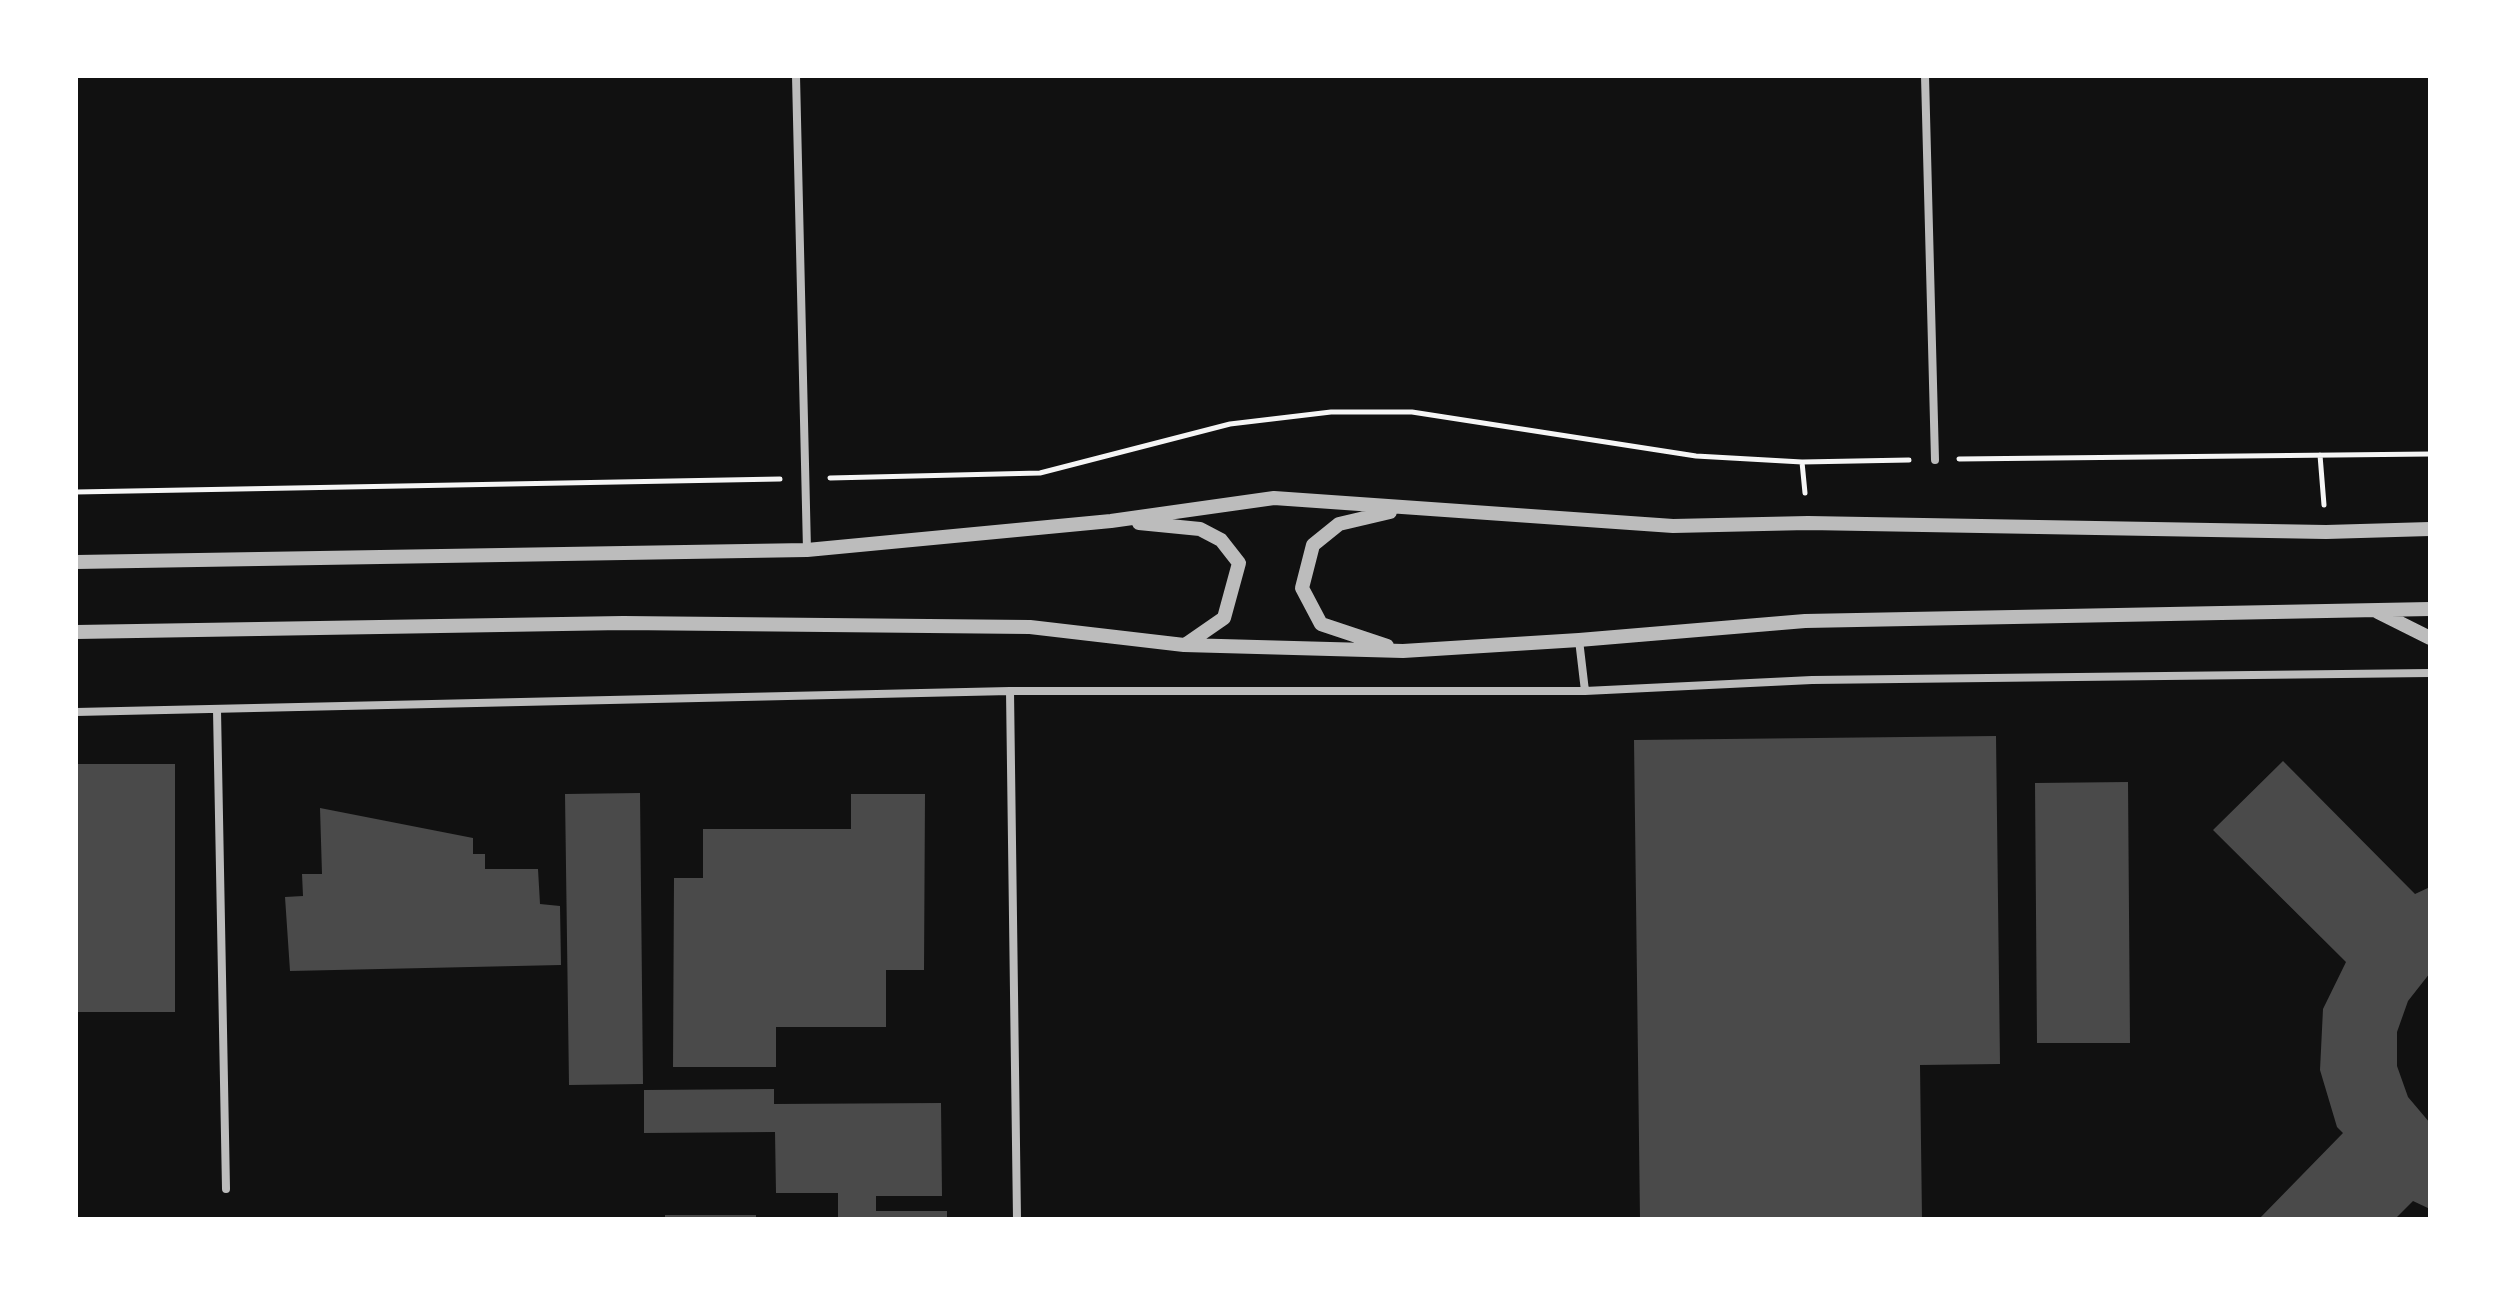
<!DOCTYPE html>
<html>
<head>
<meta charset="utf-8">
<style>
	body { margin:0 }
	#map { position:relative; width:2506px; height:1295px; overflow:hidden; background:#111; font-family:Commissioner,sans-serif }
	canvas { display:block }
	.frame { position:absolute; inset:0; border:78px solid #fff; pointer-events:none }
</style>
</head>
<body>
<div id="map">
<canvas width="2506" height="1295"></canvas>
<div class="frame"></div>
</div>
<script>
const ctx = document.querySelector('canvas').getContext('2d');
ctx.lineJoin = 'round';
function paint(path, color) {
  ctx.fillStyle = color;
  ctx.fill(path, 'evenodd');
}
function poly(rows) {
  const path = new Path2D();
  for (const r of rows) {
    path.moveTo(r[0], r[1]);
    for (let i = 2; i < r.length; i += 2) path.lineTo(r[i], r[i + 1]);
  }
  return path;
}
function strokePath(path, color, width, dash) {
  ctx.strokeStyle = color;
  ctx.lineWidth = width;
  ctx.lineCap = dash ? 'butt' : 'round';
  ctx.setLineDash(dash || []);
  ctx.stroke(path);
}
paint(poly([
	[1996,736,2000,1064,1920,1065,1922,1219,1640,1219,1634,740],
	[2283,761,2415,894,2430,887,2430,973,2408,1001,2397,1032,2397,1066,2408,1097,2430,1123,2430,1209,2413,1201,2395,1219,2259,1219,2343,1133,2337,1127,2320,1070,2323,1009,2346,962,2213,830],
	[76,764,175,764,175,1012,76,1012],
	[2128,782,2130,1043,2037,1043,2035,783],
	[640,793,643,1084,569,1085,565,794],
	[851,794,925,794,924,970,886,970,886,1027,776,1027,776,1067,673,1067,674,878,703,878,703,829,851,829],
	[320,808,473,838,473,854,485,854,485,869,538,869,540,904,560,906,561,965,290,971,285,897,303,896,302,874,322,874],
	[774,1089,774,1104,941,1103,942,1196,876,1196,876,1211,947,1211,947,1219,838,1219,838,1193,776,1193,775,1132,644,1133,644,1090],
	[665,1215,756,1215,756,1219,665,1219]
]), '#4a4a4a');
strokePath(poly([
	[2320,455,2324,505],
	[1959,459,2430,454],
	[1802,462,1805,493],
	[830,478,1040,473,1230,424,1331,412,1412,412,1696,456,1802,462,1909,460],
	[76,492,780,479]
]), '#f5f5f5', 5);
strokePath(poly([
	[796,76,807,550],
	[1925,76,1935,460],
	[1579,640,1585,691],
	[1010,691,1017,1219],
	[217,710,226,1189],
	[76,712,1010,691,1585,691,1812,680,2430,673]
]), '#bcbcbc', 8);
strokePath(poly([
	[1139,523,1200,529,1221,540,1239,563,1224,618,1185,645],
	[76,562,807,550,1111,521,1274,498,1673,526,1808,523,2326,532,2430,529],
	[2378,612,2430,638],
	[76,632,623,623,1030,627,1184,645,1403,651,1579,640,1805,621,2430,609],
	[1387,646,1321,624,1302,588,1313,545,1339,524,1390,512]
]), '#bcbcbc', 14);
</script>
</body>
</html>
